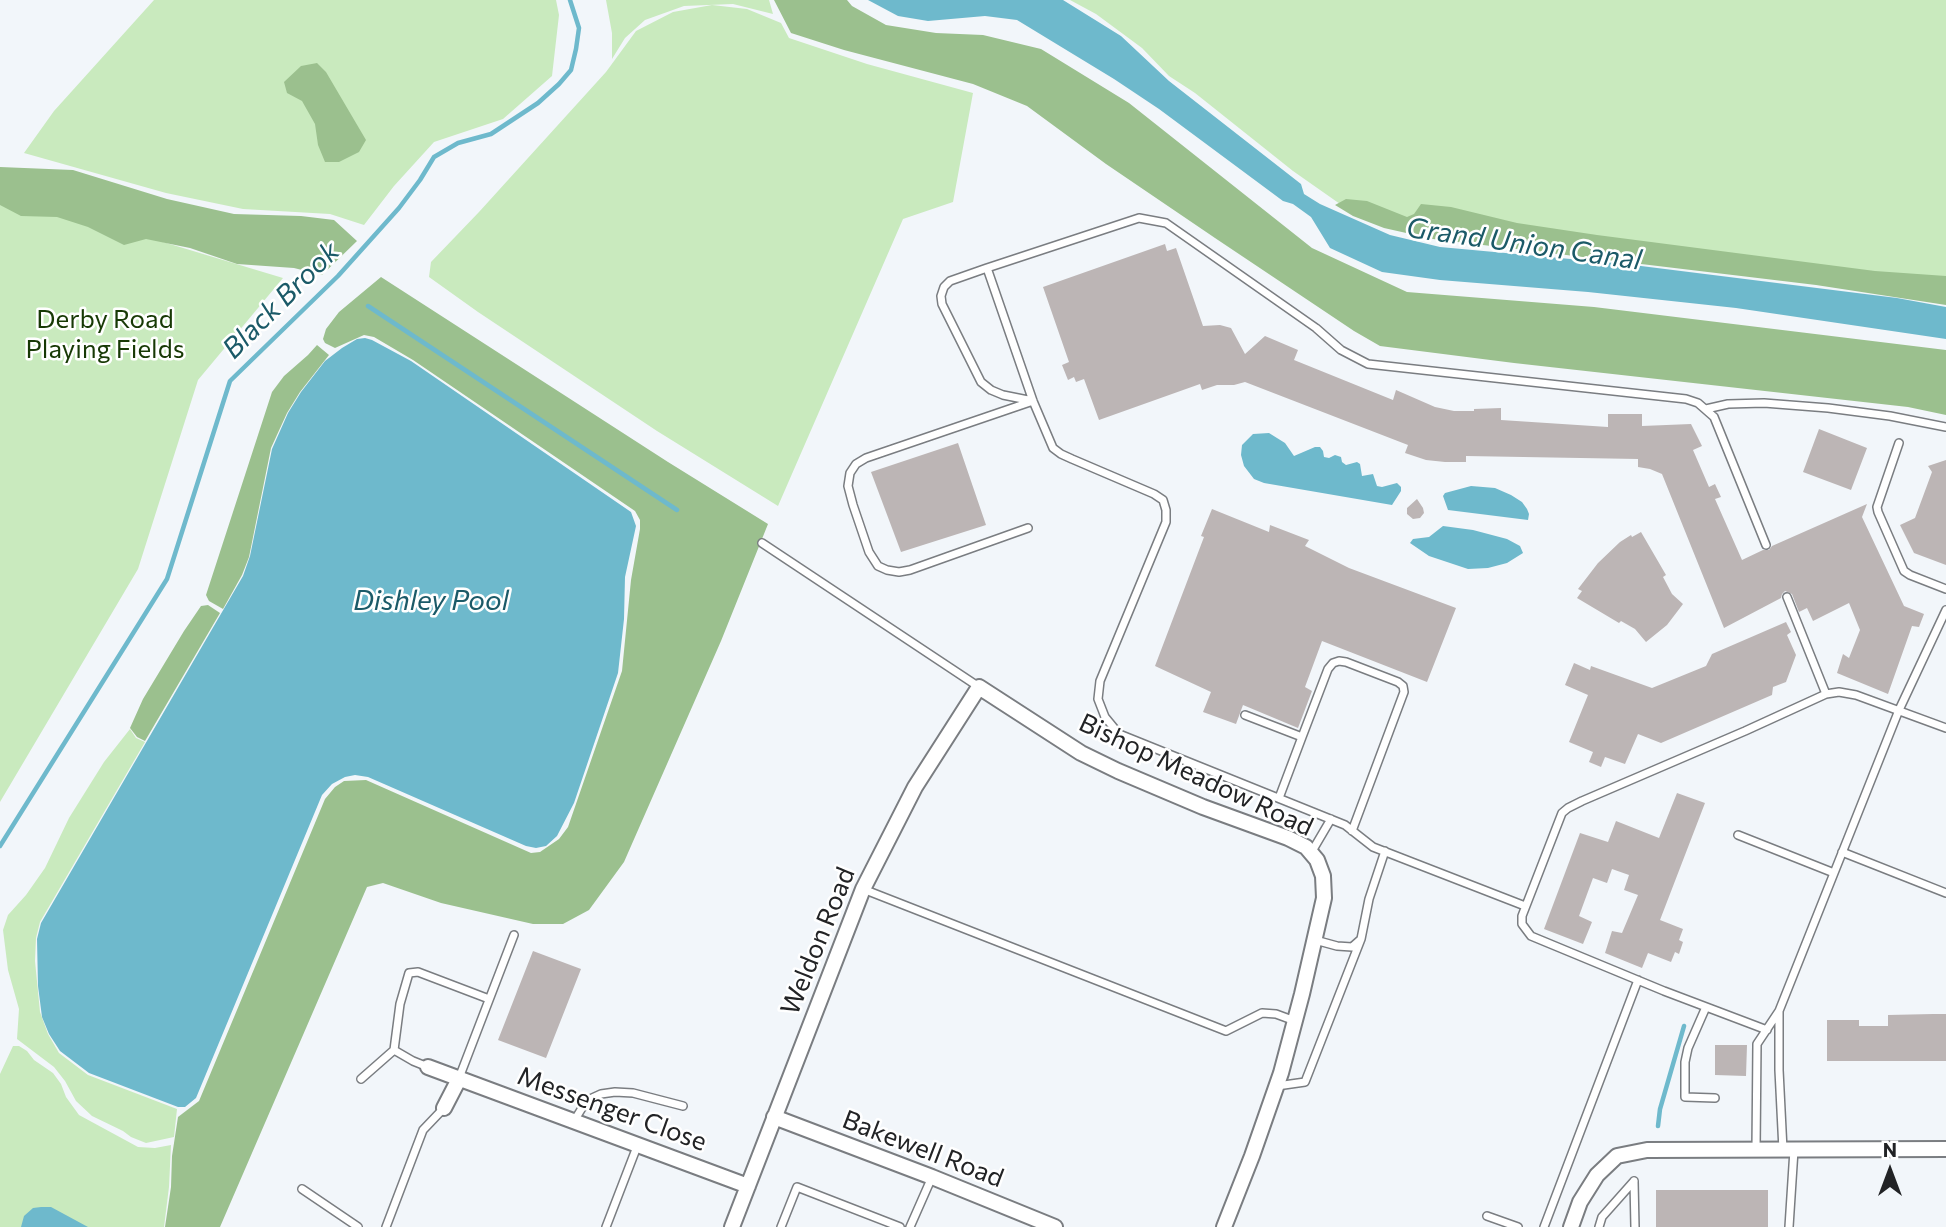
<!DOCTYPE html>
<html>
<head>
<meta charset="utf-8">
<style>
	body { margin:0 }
	#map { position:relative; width:1946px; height:1227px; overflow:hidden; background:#f2f6fa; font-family:Commissioner,sans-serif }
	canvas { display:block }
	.north { position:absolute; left:1855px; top:1136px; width:70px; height:70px; -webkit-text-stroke:5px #fff; paint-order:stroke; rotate:0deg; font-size:19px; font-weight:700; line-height:28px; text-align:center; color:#222325 }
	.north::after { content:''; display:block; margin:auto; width:24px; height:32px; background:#222325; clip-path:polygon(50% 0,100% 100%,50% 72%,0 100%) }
</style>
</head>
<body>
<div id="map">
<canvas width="1946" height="1227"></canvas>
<div class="north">N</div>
</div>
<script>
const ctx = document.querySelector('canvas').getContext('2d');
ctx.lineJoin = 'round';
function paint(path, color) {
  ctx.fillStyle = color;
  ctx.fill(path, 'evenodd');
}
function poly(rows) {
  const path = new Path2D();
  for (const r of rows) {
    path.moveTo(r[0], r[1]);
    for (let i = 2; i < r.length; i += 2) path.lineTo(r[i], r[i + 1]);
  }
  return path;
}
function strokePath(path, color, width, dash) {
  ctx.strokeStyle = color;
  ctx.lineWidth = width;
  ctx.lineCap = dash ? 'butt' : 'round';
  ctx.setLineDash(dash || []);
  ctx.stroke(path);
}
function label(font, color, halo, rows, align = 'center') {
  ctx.font = font + ' Commissioner,sans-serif';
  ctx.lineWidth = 5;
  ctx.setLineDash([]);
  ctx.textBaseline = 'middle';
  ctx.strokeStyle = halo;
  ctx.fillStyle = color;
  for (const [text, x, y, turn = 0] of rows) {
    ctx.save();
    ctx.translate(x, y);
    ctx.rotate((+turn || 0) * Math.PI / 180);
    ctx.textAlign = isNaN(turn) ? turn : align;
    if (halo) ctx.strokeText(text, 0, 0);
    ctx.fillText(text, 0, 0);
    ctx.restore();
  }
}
paint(poly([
	[154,0,556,0,559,15,552,76,503,119,434,142,394,186,364,225,330,214,243,209,166,193,24,153,54,111],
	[606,0,769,0,773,14,733,4,684,6,645,20,625,38,612,59,612,33],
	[1070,0,1946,0,1946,301,1350,211,1293,171,1195,93,1169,76,1142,48,1096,14],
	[712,5,747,9,781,23,789,38,867,64,973,93,953,202,903,219,778,506,657,431,478,312,429,277,431,262,479,212,606,72,636,31,673,12],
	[0,193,283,278,198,380,138,569,0,802],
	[130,729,136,738,145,742,40,922,36,938,35,961,40,1012,48,1034,59,1053,88,1075,177,1109,174,1137,146,1143,131,1137,123,1131,92,1116,76,1101,65,1081,54,1067,17,1039,19,1009,8,970,3,930,8,915,26,895,45,868,69,818,104,762],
	[13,1046,19,1046,27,1051,34,1060,53,1073,61,1084,66,1097,79,1115,138,1147,155,1148,171,1145,169,1187,164,1227,0,1227,0,1074]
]), '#c9eabe');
paint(poly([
	[774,0,847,0,852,6,886,25,936,33,983,35,1041,49,1129,103,1312,248,1407,292,1594,307,1946,350,1946,415,1908,407,1514,363,1380,346,1354,331,1215,238,1106,164,1027,106,973,84,844,50,791,33],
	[317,63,326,72,366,140,359,152,339,162,325,162,318,145,315,124,302,101,287,93,284,82,301,66],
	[0,167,73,170,167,199,234,214,301,216,334,220,357,241,322,275,294,268,237,264,190,248,146,239,124,245,88,227,57,217,21,216,0,205],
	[1346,199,1367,201,1407,217,1414,214,1421,204,1451,207,1517,223,1597,235,1875,271,1946,276,1946,305,1816,285,1433,239,1384,228,1353,216,1335,205],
	[381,277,668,462,768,524,721,641,624,862,589,910,563,924,533,924,441,903,383,883,367,887,220,1227,165,1227,171,1187,172,1156,178,1117,199,1101,325,799,335,787,344,781,366,780,531,853,540,852,559,839,568,827,622,671,631,580,640,529,640,520,635,511,413,360,374,337,364,335,335,348,325,343,323,339,326,329,339,312],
	[317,345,329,355,300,392,287,413,271,448,249,557,242,575,223,609,209,601,206,595,272,392,284,376,308,355],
	[208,605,220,613,145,741,137,737,130,728,143,699,184,631,201,606]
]), '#9bc08e');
paint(poly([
	[868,0,1063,0,1121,36,1169,81,1301,184,1304,194,1320,204,1390,235,1440,247,1625,264,1897,298,1946,307,1946,339,1736,308,1588,292,1440,280,1382,272,1330,248,1311,217,1293,204,1283,201,1159,109,1114,79,1017,20,985,16,928,21,898,16],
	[365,338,372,340,411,361,631,512,636,526,625,577,624,619,618,673,574,803,557,836,546,846,536,848,526,846,368,777,355,775,345,777,332,784,322,795,196,1098,185,1107,178,1107,89,1073,60,1051,49,1034,42,1017,38,986,37,939,41,923,243,576,250,556,272,449,288,413,301,392,325,361,342,348,357,339],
	[1269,433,1285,443,1294,456,1315,447,1320,447,1323,451,1324,457,1329,458,1335,455,1341,457,1342,462,1346,465,1357,462,1360,464,1362,476,1373,474,1377,486,1382,487,1397,483,1401,487,1401,491,1392,505,1264,483,1254,479,1244,466,1241,455,1242,445,1253,434],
	[1471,486,1495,488,1511,495,1522,502,1527,509,1529,514,1528,520,1448,510,1443,496,1445,493],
	[1443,526,1473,530,1507,539,1520,546,1523,553,1507,563,1488,568,1468,569,1429,556,1410,543,1413,539,1429,537],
	[41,1207,51,1207,88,1227,21,1227,24,1216,33,1208]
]), '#6eb9cc');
strokePath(poly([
	[368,306,677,510],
	[0,846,167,579,230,381,338,276,399,208,420,180,434,157,458,143,491,134,538,103,559,84,571,70,576,49,579,28,570,0],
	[1658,1126,1660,1109,1684,1026]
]), '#6eb9cc', 4.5);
paint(poly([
	[1165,244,1167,251,1176,248,1203,326,1220,325,1231,328,1245,354,1265,336,1298,350,1294,360,1393,400,1396,390,1435,407,1454,411,1474,411,1474,409,1501,408,1501,420,1608,427,1608,414,1642,414,1642,426,1691,424,1702,446,1693,450,1709,487,1715,484,1721,497,1715,499,1742,560,1763,550,1769,550,1772,546,1867,504,1862,517,1904,606,1924,614,1919,627,1912,626,1888,694,1837,673,1843,654,1849,658,1860,630,1849,603,1813,621,1807,608,1799,612,1792,594,1785,591,1782,594,1781,598,1724,628,1662,474,1650,469,1638,467,1638,459,1466,456,1466,462,1445,462,1426,460,1405,453,1408,445,1245,382,1234,385,1217,385,1202,390,1200,384,1099,420,1084,379,1076,382,1074,377,1068,380,1062,365,1069,362,1043,287],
	[1819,429,1867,448,1851,490,1803,472],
	[958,443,986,525,901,552,871,472],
	[1946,460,1946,565,1914,553,1900,525,1915,518,1932,472,1928,466],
	[1417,499,1423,508,1424,513,1420,518,1413,519,1407,514,1407,508],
	[1212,509,1269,532,1270,525,1309,540,1305,546,1349,568,1456,608,1427,682,1322,641,1305,687,1312,691,1298,728,1243,705,1236,724,1203,712,1211,692,1155,666,1204,537,1201,536],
	[1641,532,1666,575,1663,577,1672,594,1683,604,1667,625,1646,642,1635,629,1621,621,1619,623,1577,598,1582,591,1578,589,1598,563,1620,542,1631,535,1632,537],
	[1786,622,1791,632,1787,635,1796,655,1786,682,1773,687,1772,695,1661,743,1638,734,1625,764,1605,757,1601,767,1589,762,1593,752,1569,742,1588,695,1565,685,1574,663,1590,670,1591,666,1652,688,1706,666,1712,654],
	[1677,793,1705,803,1660,920,1683,929,1679,940,1683,942,1679,954,1675,952,1671,962,1648,953,1642,968,1605,953,1612,931,1622,933,1638,895,1624,890,1629,875,1612,869,1607,883,1593,878,1579,916,1592,922,1583,944,1544,929,1580,833,1608,842,1616,821,1659,838],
	[533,951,581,969,546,1058,498,1040],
	[1933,1014,1946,1014,1946,1061,1827,1061,1827,1020,1859,1020,1859,1026,1888,1026,1888,1015],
	[1715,1045,1747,1045,1746,1076,1715,1075],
	[1656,1190,1768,1190,1768,1227,1656,1227]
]), '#bcb5b5');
const service = poly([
	[987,268,950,281,944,287,941,296,942,304,981,382,991,390,1003,395,1033,401],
	[1706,409,1728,404,1764,403,1828,408,1890,416,1946,427],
	[1899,443,1877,507,1878,512,1904,571,1910,575,1946,589],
	[1028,528,910,570,899,572,887,570,878,566,869,552,853,505,848,486,850,473,856,464,866,458,1033,401],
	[762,543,979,687],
	[1787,597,1826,694],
	[1245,715,1302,737,1279,798],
	[1302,737,1328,669,1333,663,1339,661,1346,662,1398,682,1403,686,1404,692,1352,831],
	[1738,835,1834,873],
	[1842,852,1946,893],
	[1311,853,1331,819],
	[863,889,1226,1031,1262,1013,1276,1014,1295,1021],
	[1525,906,1373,847,1345,825,1119,734,1105,717,1098,699,1100,681,1166,522,1166,510,1163,500,1154,494,1072,459,1061,454,1053,448,1033,401,987,268,1139,218,1166,223,1316,328,1341,350,1368,364,1686,399,1698,403,1714,417,1766,545],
	[1315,940,1337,946,1352,947,1361,939,1369,899,1385,851],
	[1706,1007,1688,1048,1685,1062,1685,1097,1715,1098],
	[1779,1012,1779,1070,1783,1150],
	[1767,1030,1664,991,1531,936,1522,924,1522,916,1562,813,1568,808,1582,801,1745,731,1826,694,1839,692,1856,695,1946,728],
	[428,1067,413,1061,394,1050,400,1004,409,973,418,972,489,999],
	[459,1078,514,935],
	[361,1079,394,1050],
	[1277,1086,1305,1082,1361,939],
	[574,1121,582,1108,590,1099,601,1094,615,1092,633,1093,683,1106],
	[1756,1149,1757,1044,1779,1011,1899,710,1946,610],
	[1634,1181,1635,1227],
	[302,1189,358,1227],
	[1487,1216,1518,1227],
	[386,1227,423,1130,444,1108],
	[606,1227,638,1144],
	[781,1227,797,1187,900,1227],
	[910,1227,932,1177],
	[1544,1227,1638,980],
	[1599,1227,1602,1217,1634,1181],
	[1789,1227,1794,1150]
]);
const minor = poly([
	[428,1067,748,1186],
	[444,1108,459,1079],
	[774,1117,932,1177,1055,1227],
	[732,1227,863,889,915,787,979,687,1081,753,1118,771,1203,807,1288,838,1306,847,1317,860,1323,876,1324,898,1302,994,1281,1073,1252,1156,1224,1227],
	[1571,1227,1580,1202,1597,1175,1617,1156,1647,1150,1946,1149]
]);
strokePath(service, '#7a7d81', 10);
strokePath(minor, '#7a7d81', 18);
strokePath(service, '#fff', 7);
strokePath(minor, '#fff', 14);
label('26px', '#173905', '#fff', [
	["Derby Road",105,319],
	["Playing Fields",105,349]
]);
label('26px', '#222325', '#fff', [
	["Bishop Meadow Road",1196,775,25],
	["Weldon Road",818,941,-68],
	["Messenger Close",612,1109,20],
	["Bakewell Road",923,1149,21]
]);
label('italic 28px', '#1b5a68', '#fff', [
	["Grand Union Canal",1524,244,8],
	["Black Brook",281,300,-45],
	["Dishley Pool",431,601]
]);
</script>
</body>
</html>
